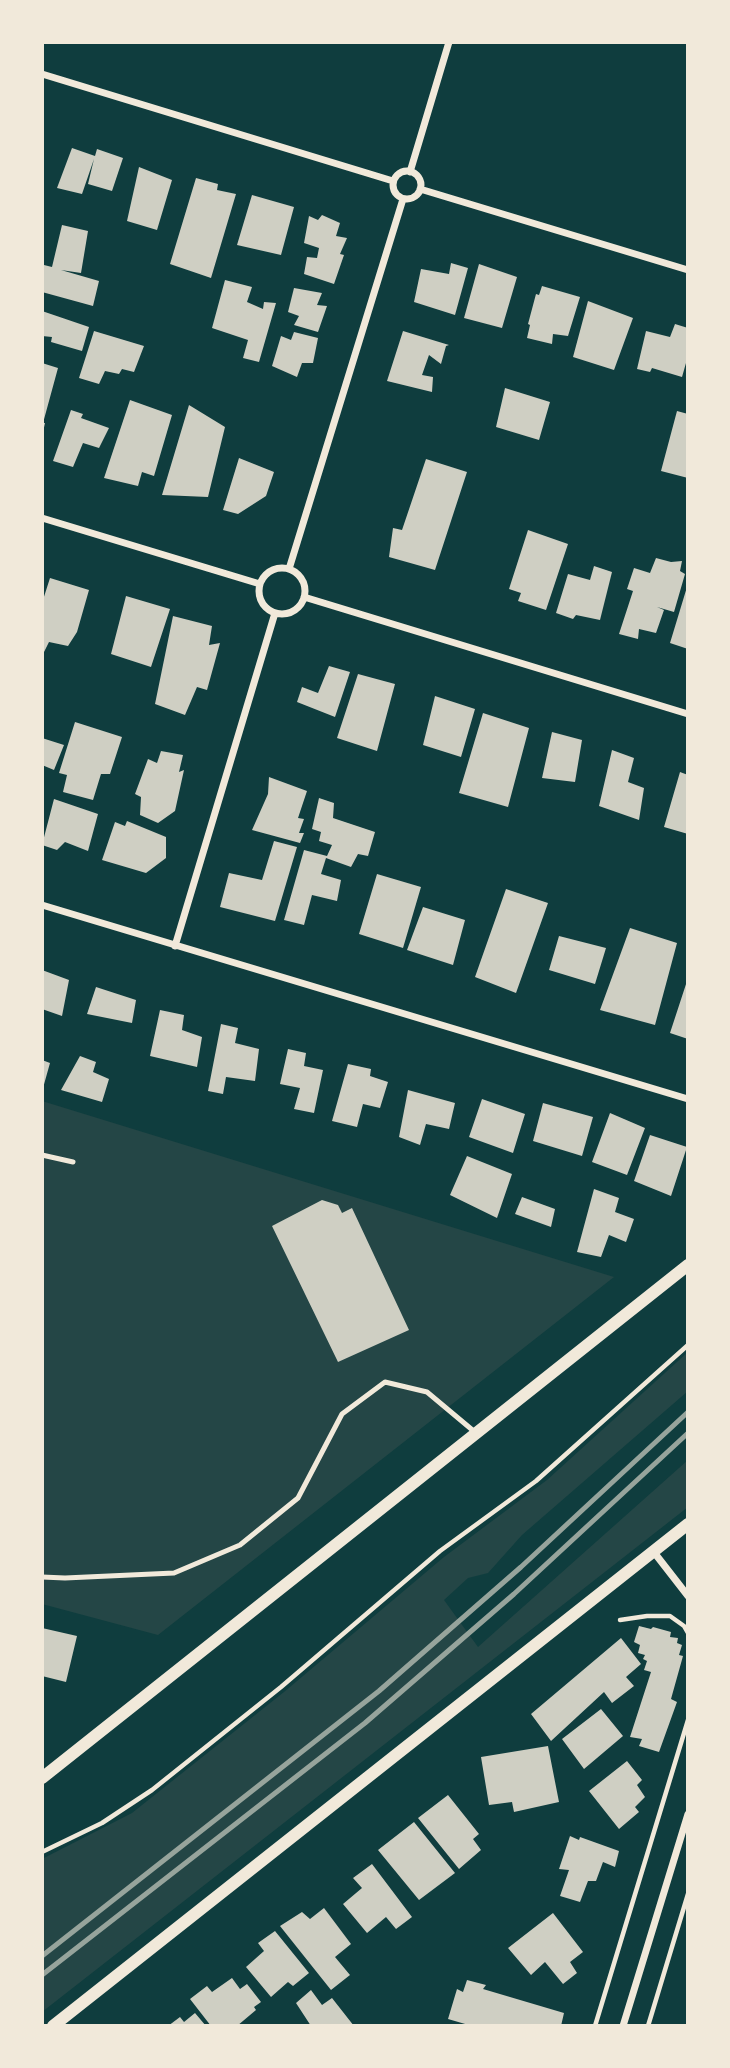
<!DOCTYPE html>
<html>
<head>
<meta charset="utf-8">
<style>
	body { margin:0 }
	#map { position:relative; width:730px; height:2068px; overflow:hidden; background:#0f3d3e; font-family:"Roboto Condensed",sans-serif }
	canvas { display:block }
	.frame { position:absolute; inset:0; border:44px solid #f1e9da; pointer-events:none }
</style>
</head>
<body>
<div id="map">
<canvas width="730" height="2068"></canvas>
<div class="frame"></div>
</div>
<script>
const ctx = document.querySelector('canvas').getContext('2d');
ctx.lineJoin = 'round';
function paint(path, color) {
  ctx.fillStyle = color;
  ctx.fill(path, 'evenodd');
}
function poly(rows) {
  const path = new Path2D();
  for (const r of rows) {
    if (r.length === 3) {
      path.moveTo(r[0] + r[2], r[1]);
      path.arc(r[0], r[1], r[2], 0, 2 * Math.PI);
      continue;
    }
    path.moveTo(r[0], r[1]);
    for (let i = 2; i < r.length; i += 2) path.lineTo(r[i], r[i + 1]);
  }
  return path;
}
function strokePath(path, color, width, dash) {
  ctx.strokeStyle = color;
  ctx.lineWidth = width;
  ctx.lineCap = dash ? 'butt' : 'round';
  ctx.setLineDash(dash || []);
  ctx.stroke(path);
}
paint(poly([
	[42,1101,614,1277,158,1635,42,1604],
	[688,1352,688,1391,522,1535,488,1573,468,1578,444,1600,478,1647,688,1460,688,1507,42,2012,42,1859,132,1813,284,1692,444,1557,547,1480]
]), '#244646');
paint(poly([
	[72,148,95,156,97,149,123,158,112,191,88,184,94,159,82,194,57,188],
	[139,167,172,180,157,230,127,221],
	[196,178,218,184,217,190,236,194,211,278,170,264],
	[252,195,294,207,281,255,237,245],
	[322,215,340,223,336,236,347,238,340,254,344,255,334,284,304,274,307,257,317,258,319,248,304,243,309,216,318,220],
	[62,225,88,231,81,273,61,270,99,281,93,306,42,292,42,271,44,265,52,267],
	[451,263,468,268,455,315,414,302,421,269,449,274],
	[479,264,517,277,502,328,464,318],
	[225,280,252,287,247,302,263,309,264,302,276,303,259,362,243,358,248,340,212,328],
	[542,286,580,297,568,336,553,334,552,344,527,338,530,325,528,324,536,294,539,295],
	[294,288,322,293,317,305,327,306,318,332,294,325,299,316,288,312],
	[588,301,633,318,614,370,573,357],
	[42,311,89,327,82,351,51,342,52,337,42,336],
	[675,324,688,328,688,356,682,377,652,368,650,372,637,369,646,331,670,337],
	[94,331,144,346,134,372,122,369,119,374,105,371,99,384,79,378],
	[403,331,449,345,446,346,441,364,429,355,422,375,433,377,432,392,387,381],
	[294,332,318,338,313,363,302,363,297,377,272,366,281,336,291,340],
	[42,363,58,368,43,423,45,423,43,432],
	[505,388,550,402,539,440,496,427],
	[130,400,172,415,154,476,142,472,138,486,104,478],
	[189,405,225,427,208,497,162,495],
	[71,410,83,414,81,418,109,428,99,448,83,443,73,467,53,461],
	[677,411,688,414,688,478,661,471],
	[239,458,274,472,266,496,238,514,223,510],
	[426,459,467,472,435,570,389,557,393,528,402,530],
	[528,530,568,544,546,610,518,601,521,593,509,589],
	[656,558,671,562,682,561,680,571,685,574,674,612,657,607,664,610,656,633,639,629,638,639,619,634,633,591,627,589,634,568,650,573],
	[594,566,612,572,600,620,576,615,573,619,556,613,568,574,590,580],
	[50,578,89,590,77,632,68,646,49,642,42,656,42,603],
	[687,587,688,587,688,649,670,643],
	[126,596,170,609,151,667,111,654],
	[173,616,212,626,209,645,220,643,207,690,197,687,185,715,155,704],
	[329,666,350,672,335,717,297,702,302,687,318,693],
	[358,674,395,684,377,751,337,738],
	[435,696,475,709,461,757,423,745],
	[483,713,529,728,508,807,459,793],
	[75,722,122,737,110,774,101,774,93,800,63,792,67,775,59,773],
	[552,732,582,740,575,782,542,778],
	[42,738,64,745,54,770,42,765],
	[612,750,634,758,628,782,644,788,639,820,599,806],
	[161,751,183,755,179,772,184,770,175,811,158,823,140,815,141,797,135,794,148,759,157,763],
	[680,772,688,775,688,834,664,827],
	[269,777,307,791,298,818,304,819,299,833,304,833,300,843,252,830,268,794],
	[319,798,334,803,333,818,375,832,368,856,358,854,351,867,326,858,321,874,341,880,337,901,312,895,304,925,284,920,304,850,327,856,332,845,319,841,321,832,312,829],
	[54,799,98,814,88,851,65,842,57,850,42,845],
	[127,821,166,837,166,858,146,873,102,860,115,822,125,826],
	[274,841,297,847,275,921,220,907,229,873,262,880],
	[377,874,421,887,403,948,359,934],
	[506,889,548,903,516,993,475,977],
	[423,907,465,920,453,965,407,950],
	[630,928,677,943,655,1025,600,1010],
	[559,936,606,948,595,984,549,970],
	[42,970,69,980,62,1016,42,1009],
	[688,978,688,1039,670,1033],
	[96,987,136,1000,132,1023,87,1014],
	[160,1010,184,1015,182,1030,202,1037,197,1067,150,1056],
	[221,1024,238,1028,235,1043,259,1049,255,1081,226,1077,223,1094,208,1091],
	[288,1049,306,1053,304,1066,323,1070,314,1113,294,1109,300,1088,280,1084],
	[80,1056,96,1062,93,1072,109,1079,102,1102,61,1090],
	[42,1060,50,1063,43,1088,42,1088],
	[348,1064,371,1069,370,1076,388,1082,380,1108,363,1104,357,1127,332,1121],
	[408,1090,455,1103,449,1129,426,1124,420,1145,399,1137],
	[482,1099,525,1114,513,1153,469,1137],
	[543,1103,593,1117,582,1156,533,1141],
	[610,1113,645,1128,627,1175,592,1162],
	[650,1135,687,1147,671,1196,634,1181],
	[467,1156,512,1174,497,1218,450,1195],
	[594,1189,619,1198,615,1212,634,1219,626,1242,609,1235,601,1257,577,1252],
	[522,1197,555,1209,551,1227,515,1214],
	[322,1200,338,1205,342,1213,352,1208,409,1330,338,1362,272,1226],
	[639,1626,651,1629,653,1627,671,1632,670,1637,678,1638,677,1643,682,1645,679,1655,683,1656,671,1699,677,1702,659,1752,639,1746,642,1739,630,1737,651,1672,644,1670,647,1661,643,1659,645,1655,638,1653,640,1645,634,1642],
	[42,1628,77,1636,66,1682,42,1676],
	[621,1638,641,1664,626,1677,634,1686,612,1703,604,1692,551,1741,531,1714],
	[601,1709,623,1736,584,1769,562,1739],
	[548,1746,559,1802,514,1812,512,1802,489,1805,481,1757],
	[627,1761,642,1780,637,1785,645,1797,635,1807,639,1812,619,1829,589,1791],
	[448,1795,479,1834,473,1839,481,1850,459,1869,418,1818],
	[414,1822,455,1873,419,1900,378,1850],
	[570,1836,579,1840,580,1837,619,1851,615,1867,603,1862,596,1881,588,1881,580,1902,560,1896,569,1870,559,1869],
	[372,1864,412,1917,396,1929,386,1917,367,1933,343,1904,362,1888,353,1878],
	[324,1908,351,1944,335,1957,350,1975,331,1990,280,1926,302,1912,310,1919],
	[553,1913,583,1952,570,1962,577,1973,563,1984,545,1962,531,1975,508,1948],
	[275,1931,309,1973,293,1986,288,1982,271,1997,246,1967,264,1951,258,1943],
	[232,1978,240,1989,247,1984,261,2002,254,2007,256,2010,237,2026,211,2026,190,1999,207,1986,212,1992],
	[467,1980,486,1985,483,1989,564,2013,561,2026,472,2026,448,2019,457,1989,463,1992],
	[311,1990,322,2005,332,1998,354,2026,311,2026,296,2003],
	[195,2013,206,2026,168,2026,180,2017,184,2022]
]), '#cfcfc3');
strokePath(poly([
	[620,1620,647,1616,670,1616,684,1626,688,1633],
	[42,1852,102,1823,152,1790,281,1687,440,1551,536,1481,688,1345],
	[595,2026,688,1720],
	[648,2026,688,1894]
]), '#f1e9da', 4.5);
strokePath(poly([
	[42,1155,73,1162],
	[42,1577,65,1578,174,1573,240,1545,298,1498,342,1414,385,1382,427,1392,476,1433]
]), '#f1e9da', 5);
strokePath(poly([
	[42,74,393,181],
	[407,185,14],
	[410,172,449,42],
	[420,189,688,270],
	[42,518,260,584],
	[282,591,23],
	[289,569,403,199],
	[304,597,688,714],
	[42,905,688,1099],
	[175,946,275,613],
	[653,1551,688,1596],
	[623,2026,688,1814]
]), '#f1e9da', 7);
strokePath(poly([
	[42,1778,688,1265],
	[53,2026,688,1524]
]), '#f1e9da', 12);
strokePath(poly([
	[42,1956,379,1691,521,1567,688,1412],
	[42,1975,365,1723,514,1594,688,1433]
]), '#97a49c', 5);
</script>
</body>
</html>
